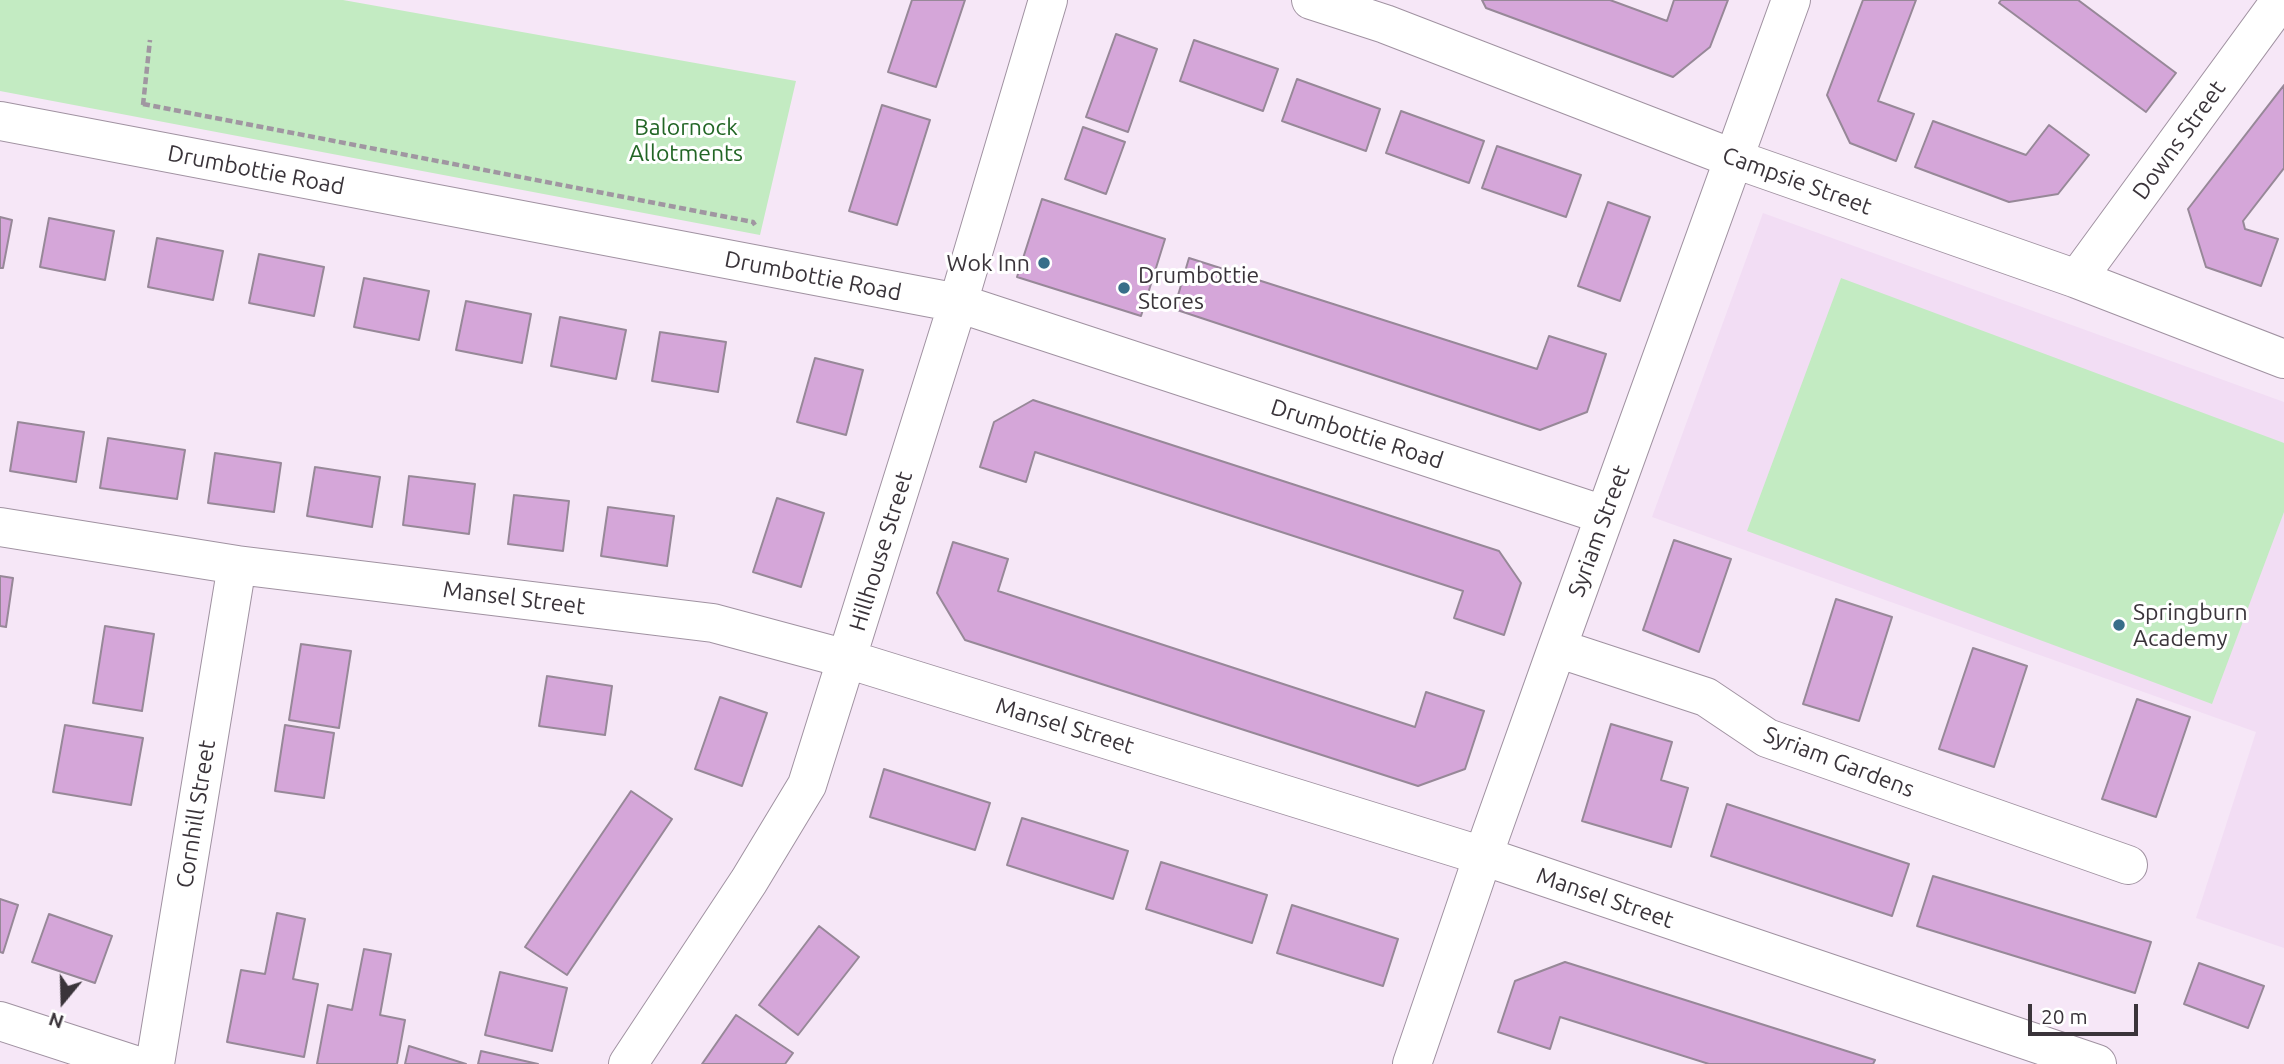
<!DOCTYPE html>
<html>
<head>
<meta charset="utf-8">
<style>
	body { margin:0 }
	#map { position:relative; width:2284px; height:1064px; overflow:hidden; background:#f6e7f7; font-family:Ubuntu,sans-serif }
	canvas { display:block }
	.north { position:absolute; left:28px; top:966px; width:70px; height:70px; -webkit-text-stroke:5px #fff; paint-order:stroke; rotate:199deg; font-size:19px; font-weight:700; line-height:28px; text-align:center; color:#3a343a }
	.north::after { content:''; display:block; margin:auto; width:24px; height:32px; background:#3a343a; clip-path:polygon(50% 0,100% 100%,50% 72%,0 100%) }
	.scale { position:absolute; left:2028px; top:1004px; width:110px; height:32px; box-sizing:border-box; border:4px solid #3a343a; border-top:0; padding-left:9px; font-size:21px; line-height:24px; white-space:nowrap; color:#3a343a; -webkit-text-stroke:5px #fff; paint-order:stroke }
</style>
</head>
<body>
<div id="map">
<canvas width="2284" height="1064"></canvas>
<div class="north">N</div>
<div class="scale">20 m</div>
</div>
<script>
const ctx = document.querySelector('canvas').getContext('2d');
ctx.lineJoin = 'round';
function paint(path, color) {
  ctx.fillStyle = color;
  ctx.fill(path, 'evenodd');
}
function poly(rows) {
  const path = new Path2D();
  for (const r of rows) {
    path.moveTo(r[0], r[1]);
    for (let i = 2; i < r.length; i += 2) path.lineTo(r[i], r[i + 1]);
  }
  return path;
}
function strokePath(path, color, width, dash) {
  ctx.strokeStyle = color;
  ctx.lineWidth = width;
  ctx.lineCap = dash ? 'butt' : 'round';
  ctx.setLineDash(dash || []);
  ctx.stroke(path);
}
function label(font, color, halo, rows, align = 'center') {
  ctx.font = font + ' Ubuntu,sans-serif';
  ctx.lineWidth = 6;
  ctx.setLineDash([]);
  ctx.textBaseline = 'middle';
  ctx.strokeStyle = halo;
  ctx.fillStyle = color;
  for (const [text, x, y, turn = 0] of rows) {
    ctx.save();
    ctx.translate(x, y);
    ctx.rotate((+turn || 0) * Math.PI / 180);
    ctx.textAlign = isNaN(turn) ? turn : align;
    if (halo) ctx.strokeText(text, 0, 0);
    ctx.fillText(text, 0, 0);
    ctx.restore();
  }
}
paint(poly([
	[1763,213,2284,402,2284,948,2196,918,2256,732,1652,517]
]), '#f2ddf4');
paint(poly([
	[0,0,343,0,796,81,760,235,0,91],
	[1841,278,2284,443,2284,512,2212,704,1747,531]
]), '#c3ebc2');
const building = poly([
	[912,0,965,0,936,87,888,72,912,0],
	[1482,0,1610,0,1667,21,1674,0,1728,0,1710,47,1673,77,1486,8,1482,0],
	[1863,0,1916,0,1878,101,1914,114,1896,161,1850,143,1827,95,1863,0],
	[2001,0,2078,0,2176,73,2146,112,1999,3,2001,0],
	[1116,34,1157,49,1128,132,1086,117,1116,34],
	[1194,40,1278,69,1263,111,1180,81,1194,40],
	[1297,79,1380,109,1366,151,1282,121,1297,79],
	[2284,85,2284,168,2243,221,2245,229,2278,239,2261,286,2206,267,2188,209,2284,85],
	[882,105,930,120,897,225,849,211,882,105],
	[1401,111,1484,141,1469,183,1386,153,1401,111],
	[1933,121,2026,155,2049,125,2089,155,2058,194,2009,202,1915,167,1933,121],
	[1083,127,1125,142,1106,194,1065,179,1083,127],
	[1497,146,1581,175,1566,217,1482,188,1497,146],
	[1042,199,1165,239,1141,316,1017,277,1042,199],
	[1608,202,1650,217,1620,301,1578,286,1608,202],
	[0,217,12,220,3,268,0,268,0,217],
	[49,218,114,231,105,280,40,267,49,218],
	[157,238,223,251,213,300,148,287,157,238],
	[259,254,324,267,314,316,249,303,259,254],
	[1189,258,1537,369,1549,336,1606,354,1587,412,1540,430,1174,309,1189,258],
	[364,278,429,291,419,340,354,327,364,278],
	[466,301,531,314,522,363,456,350,466,301],
	[560,317,626,330,616,379,551,366,560,317],
	[660,332,726,342,718,392,652,381,660,332],
	[815,358,863,370,846,435,797,422,815,358],
	[1033,400,1499,551,1521,583,1504,635,1454,618,1463,591,1035,452,1026,482,980,467,994,422,1033,400],
	[18,422,84,432,76,482,10,471,18,422],
	[108,438,185,450,177,499,100,488,108,438],
	[215,453,281,463,274,512,208,503,215,453],
	[315,467,380,477,372,527,307,516,315,467],
	[409,476,475,484,469,534,403,525,409,476],
	[514,495,569,501,563,551,508,544,514,495],
	[777,498,824,513,801,587,753,572,777,498],
	[608,507,674,516,667,566,601,556,608,507],
	[1674,540,1731,559,1699,652,1643,630,1674,540],
	[953,542,1008,559,998,591,1415,727,1426,692,1484,711,1465,769,1418,786,965,640,937,593,953,542],
	[0,576,13,578,6,627,0,626,0,576],
	[1836,599,1892,617,1859,721,1803,704,1836,599],
	[105,626,154,634,142,711,93,703,105,626],
	[301,644,351,651,339,728,289,720,301,644],
	[1973,648,2027,666,1994,767,1939,749,1973,648],
	[547,676,612,686,605,735,539,726,547,676],
	[720,697,767,713,742,786,695,769,720,697],
	[2137,699,2190,717,2156,817,2102,799,2137,699],
	[1611,724,1672,742,1661,780,1688,788,1671,847,1582,821,1611,724],
	[65,725,143,738,131,805,53,792,65,725],
	[285,725,334,733,324,798,275,791,285,725],
	[884,769,990,803,975,850,870,817,884,769],
	[631,791,672,819,567,975,525,947,631,791],
	[1727,804,1909,864,1892,916,1711,856,1727,804],
	[1022,818,1128,851,1113,899,1007,865,1022,818],
	[1161,862,1267,895,1252,943,1146,909,1161,862],
	[1933,876,2151,942,2135,993,1917,926,1933,876],
	[0,899,18,905,3,953,0,952,0,899],
	[1292,905,1398,939,1383,986,1277,953,1292,905],
	[277,913,305,919,293,979,318,984,304,1057,227,1042,241,970,265,974,277,913],
	[49,914,112,936,95,983,32,962,49,914],
	[819,926,859,957,798,1035,759,1005,819,926],
	[364,949,391,954,380,1015,405,1020,397,1064,317,1064,328,1005,352,1010,364,949],
	[1565,962,1875,1060,1873,1064,1709,1064,1560,1017,1550,1049,1498,1032,1515,981,1565,962],
	[2199,963,2264,986,2248,1028,2184,1004,2199,963],
	[500,972,567,988,552,1051,485,1035,500,972],
	[736,1015,793,1053,785,1064,702,1064,736,1015],
	[409,1046,466,1064,405,1064,409,1046],
	[481,1051,538,1064,478,1064,481,1051]
]);
paint(building, '#d5a6d9');
strokePath(building, '#978898', 2);
const minor = poly([
	[1311,0,1385,24,1732,158,2077,279,2284,359],
	[0,121,958,303,1604,515],
	[2077,279,2281,0],
	[0,527,237,565,713,623,847,659,1483,856,2097,1064],
	[1557,648,1706,697,1767,738,2128,865],
	[0,1021,132,1064],
	[155,1064,237,565],
	[628,1064,749,881,807,785,958,303,1048,0],
	[1412,1064,1483,856,1557,648,1791,0]
]);
strokePath(minor, '#a092a1', 40);
strokePath(poly([
	[143,104,753,222,755,225],
	[143,105,150,40]
]), '#a096a1', 4.5, [7, 3.5]);
strokePath(minor, '#fff', 38);
for (const [x, y, r, color] of [
	[1044,263,7,"#376e89"],
	[1124,288,7,"#376e89"],
	[2119,625,7,"#376e89"]
]) {
  const dot = new Path2D();
  dot.arc(x, y, r, 0, 2 * Math.PI);
  ctx.fillStyle = color;
  ctx.fill(dot);
  strokePath(dot, '#fff', 2.5);
}
label('23px', '#236626', '#fff', [
	["Balornock",686,127],
	["Allotments",686,153]
]);
label('23px', '#3a343a', '#fff', [
	["Downs Street",2179,140,-54],
	["Drumbottie Road",256,170,11],
	["Campsie Street",1797,181,20],
	["Drumbottie Road",813,276,11],
	["Drumbottie Road",1357,434,18],
	["Syriam Street",1599,531,-70],
	["Hillhouse Street",881,551,-73],
	["Mansel Street",514,598,7],
	["Mansel Street",1065,726,17],
	["Syriam Gardens",1839,762,21],
	["Cornhill Street",196,814,-81],
	["Mansel Street",1605,898,19]
]);
label('23px', '#3a343a', '#fff', [
	["Wok Inn",1030,263,"right"],
	["Drumbottie",1138,275],
	["Stores",1138,301],
	["Springburn",2133,612],
	["Academy",2133,638]
], 'left');
</script>
</body>
</html>
